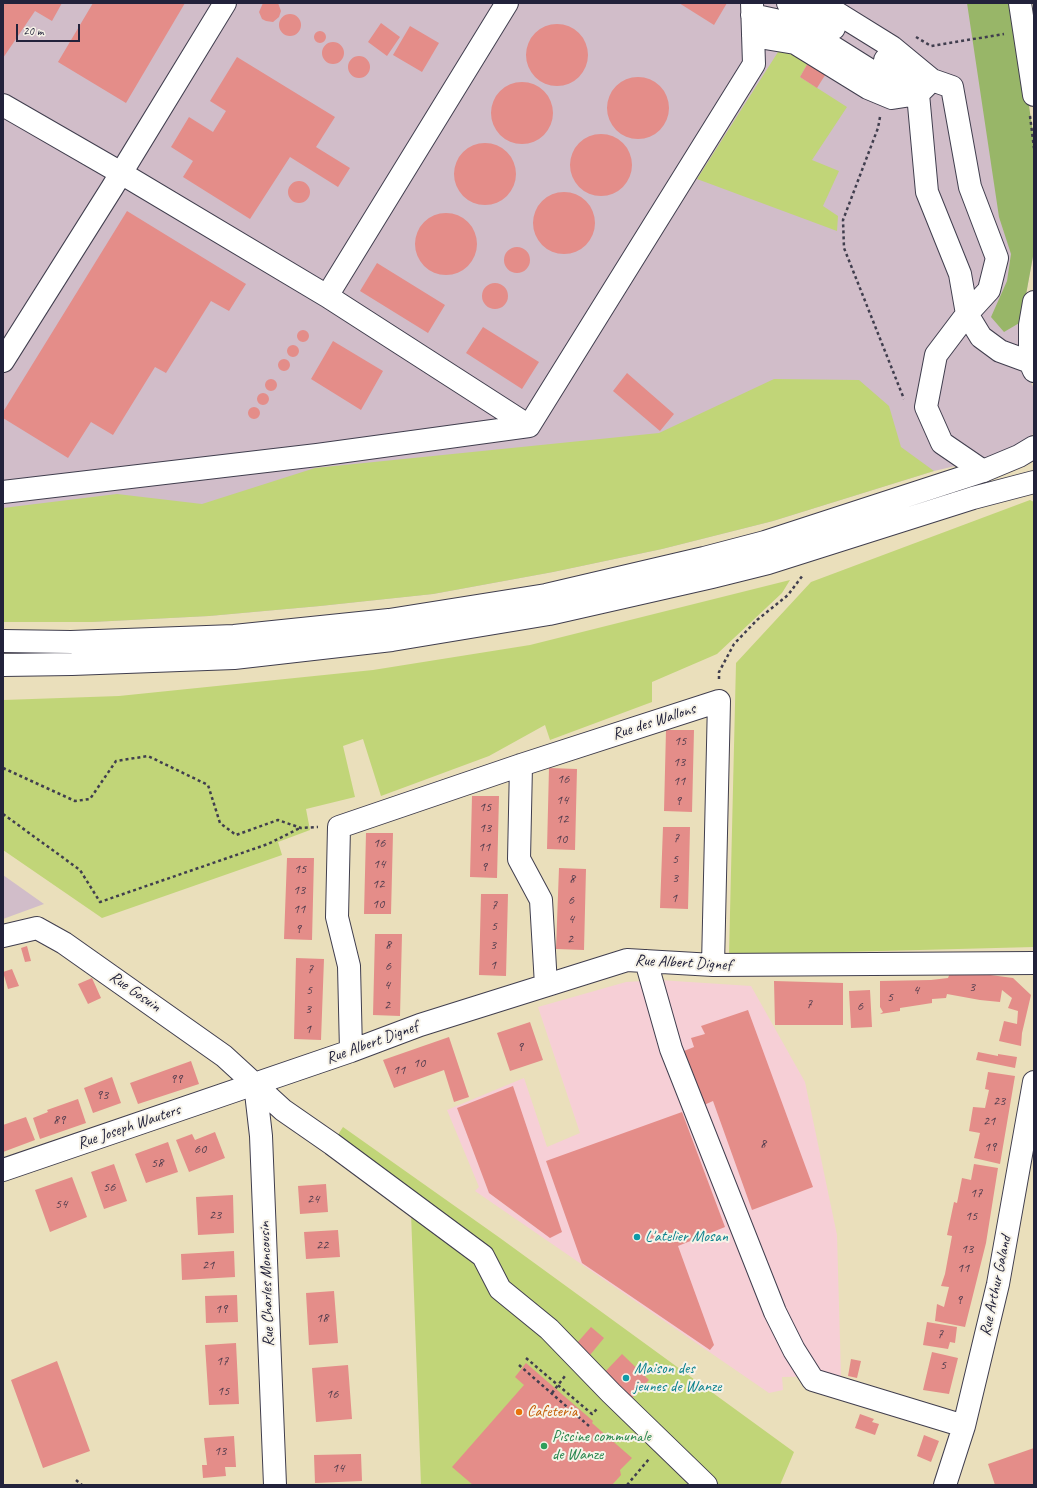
<!DOCTYPE html>
<html>
<head>
<meta charset="utf-8">
<style>
	body { margin:0 }
	#map { position:relative; width:1037px; height:1488px; overflow:hidden; background:#eadfbb; font-family:Caveat,sans-serif }
	canvas { display:block }
	.frame { position:absolute; inset:0; border:4px solid #22223b; pointer-events:none }
	.scale { position:absolute; left:16px; top:24px; width:64px; height:18px; box-sizing:border-box; border:2px solid #22223b; border-top:0; padding-left:5px; font-size:12px; line-height:14px; white-space:nowrap; color:#22223b; -webkit-text-stroke:3px #f7f3e8; paint-order:stroke }
</style>
</head>
<body>
<div id="map">
<canvas width="1037" height="1488"></canvas>
<div class="frame"></div>
<div class="scale">20 m</div>
</div>
<script>
const ctx = document.querySelector('canvas').getContext('2d');
ctx.lineJoin = 'round';
function paint(path, color) {
  ctx.fillStyle = color;
  ctx.fill(path, 'evenodd');
}
function poly(rows) {
  const path = new Path2D();
  for (const r of rows) {
    if (r.length === 3) {
      path.moveTo(r[0] + r[2], r[1]);
      path.arc(r[0], r[1], r[2], 0, 2 * Math.PI);
      continue;
    }
    path.moveTo(r[0], r[1]);
    for (let i = 2; i < r.length; i += 2) path.lineTo(r[i], r[i + 1]);
  }
  return path;
}
function strokePath(path, color, width, dash) {
  ctx.strokeStyle = color;
  ctx.lineWidth = width;
  ctx.lineCap = dash ? 'butt' : 'round';
  ctx.setLineDash(dash || []);
  ctx.stroke(path);
}
function label(font, color, halo, rows, align = 'center') {
  ctx.font = font + ' Caveat,sans-serif';
  ctx.lineWidth = 4;
  ctx.setLineDash([]);
  ctx.textBaseline = 'middle';
  ctx.strokeStyle = halo;
  ctx.fillStyle = color;
  for (const [text, x, y, turn = 0] of rows) {
    ctx.save();
    ctx.translate(x, y);
    ctx.rotate((+turn || 0) * Math.PI / 180);
    ctx.textAlign = isNaN(turn) ? turn : align;
    if (halo) ctx.strokeText(text, 0, 0);
    ctx.fillText(text, 0, 0);
    ctx.restore();
  }
}
paint(poly([
	[659,980,751,986,805,1082,837,1235,841,1376,782,1377,783,1390,769,1393,475,1191,479,1187,447,1110,524,1078,547,1147,580,1133,538,1007,626,982]
]), '#f6cfd6');
paint(poly([
	[3,3,1014,3,1034,142,1034,251,1021,322,1021,360,1034,389,1034,431,1031,438,1016,448,986,459,934,471,773,521,662,549,553,572,433,594,320,606,209,616,92,622,3,622],
	[3,875,44,904,3,919]
]), '#d1bdc9');
paint(poly([
	[794,50,809,61,800,77,847,107,812,160,839,171,823,206,838,216,837,231,697,179,778,52],
	[774,379,859,380,889,406,901,447,934,471,773,521,662,549,553,572,433,594,320,606,209,616,92,622,3,622,3,508,117,494,202,504,315,468,659,433],
	[1030,500,1034,502,1034,947,729,955,736,663,811,582],
	[790,580,782,593,717,654,652,682,652,702,550,740,545,725,489,756,381,796,363,739,343,746,355,797,306,809,310,830,278,842,282,855,102,918,3,850,3,700,119,696,373,670,530,645],
	[343,1127,500,1238,794,1452,780,1485,421,1485,411,1213,326,1153]
]), '#c1d578');
paint(poly([
	[967,3,1014,3,1034,140,1034,251,1021,322,1004,332,991,317,1007,281,1011,254,999,217]
]), '#98b668');
paint(poly([
	[3,3,62,3,52,21,35,11,3,58],
	[93,3,185,3,126,103,58,62],
	[263,3,278,3,281,11,279,17,273,22,266,21,262,19,259,12],
	[679,3,727,3,714,25],
	[290,25,11],
	[381,23,400,37,387,56,368,42],
	[557,55,31],
	[410,26,439,43,422,72,393,55],
	[320,37,6],
	[333,53,11],
	[359,67,11],
	[237,57,335,117,316,147,350,168,338,187,290,157,250,219,183,177,193,161,171,147,189,117,213,132,226,111,210,101],
	[809,61,827,72,817,88,800,77],
	[638,108,31],
	[522,113,31],
	[601,165,31],
	[485,174,31],
	[299,192,11],
	[564,223,31],
	[127,211,246,284,229,311,211,301,166,373,155,367,113,435,91,422,68,458,3,418,3,412],
	[446,244,31],
	[517,260,13],
	[377,263,445,305,428,333,360,291],
	[495,296,13],
	[483,327,539,362,522,389,466,353],
	[303,336,6],
	[333,341,383,371,361,410,311,379],
	[293,351,6],
	[284,365,6],
	[627,373,674,414,660,431,613,391],
	[271,385,6],
	[263,399,6],
	[254,413,6],
	[666,730,694,730,692,812,664,811],
	[549,768,577,769,575,850,547,849],
	[472,796,499,796,497,878,470,877],
	[663,827,690,827,688,909,660,908],
	[366,833,393,833,391,914,364,914],
	[287,858,314,858,312,940,284,939],
	[559,868,586,869,584,950,556,949],
	[481,894,508,894,506,976,479,975],
	[375,934,402,934,400,1016,373,1015],
	[27,946,31,961,25,962,21,948],
	[296,958,324,959,321,1040,294,1039],
	[12,969,19,986,8,989,3,972],
	[950,973,983,974,1013,978,1031,995,1022,1033,1021,1046,999,1041,1004,1021,1017,1024,1018,1011,1008,1008,1012,998,1002,990,1000,1002,980,1000,947,994,946,998,932,999,932,1003,900,1008,900,1011,880,1014,883,1012,880,1007,880,981,931,980,948,978],
	[92,978,101,998,88,1004,78,984],
	[774,981,843,983,843,1025,775,1025],
	[870,990,872,1027,851,1028,849,991],
	[748,1010,813,1187,752,1210,713,1101,704,1105,684,1051,694,1047,691,1038,705,1034,701,1026],
	[530,1022,543,1060,510,1071,497,1033],
	[449,1037,469,1097,454,1102,444,1070,394,1088,383,1060],
	[978,1052,998,1056,998,1054,1017,1057,1015,1068,976,1060],
	[191,1061,199,1084,138,1104,130,1083],
	[988,1072,1015,1076,1000,1164,974,1158,980,1133,969,1131,973,1107,985,1108,989,1090,985,1089],
	[112,1077,121,1103,93,1113,84,1088],
	[513,1086,562,1232,550,1238,489,1193,457,1108],
	[78,1099,86,1123,40,1139,33,1118,48,1112,47,1110],
	[682,1112,725,1227,678,1246,714,1345,710,1350,582,1263,546,1161],
	[26,1117,35,1140,3,1152,3,1125],
	[215,1132,225,1158,189,1172,176,1140,192,1134,195,1140],
	[168,1142,178,1172,146,1183,135,1154],
	[114,1164,127,1201,104,1209,91,1172],
	[974,1164,998,1168,986,1243,965,1327,935,1321,937,1304,944,1307,949,1287,941,1286,945,1274,952,1236,947,1235,954,1202,957,1203,962,1178,971,1180],
	[72,1177,87,1217,50,1232,35,1190],
	[326,1184,328,1212,300,1214,298,1186],
	[233,1195,234,1233,198,1235,196,1197],
	[338,1230,340,1257,306,1259,304,1232],
	[234,1251,235,1277,182,1280,181,1254],
	[334,1291,338,1343,309,1345,306,1293],
	[237,1295,238,1322,206,1323,205,1296],
	[927,1322,957,1327,955,1343,950,1342,948,1349,923,1345],
	[591,1327,604,1338,590,1355,577,1343],
	[236,1343,239,1404,209,1405,205,1345],
	[932,1352,958,1358,949,1394,923,1390],
	[622,1354,649,1380,629,1401,602,1375],
	[851,1359,861,1361,857,1378,848,1376],
	[57,1361,90,1451,43,1468,11,1380],
	[526,1363,593,1421,592,1423,632,1458,620,1470,621,1475,612,1485,473,1485,452,1467,524,1385,515,1377],
	[348,1365,352,1419,316,1422,312,1368],
	[860,1414,874,1419,872,1422,879,1424,875,1435,855,1428],
	[924,1435,939,1441,931,1462,917,1456],
	[234,1436,236,1467,225,1467,226,1476,203,1478,202,1465,207,1465,204,1438],
	[1034,1448,1034,1485,995,1485,988,1464],
	[361,1454,362,1481,315,1483,314,1455]
]), '#e48d89');
const minor = poly([
	[507,3,327,296,529,426],
	[788,3,801,7,834,28],
	[821,3,892,47,932,80,952,87,970,187,997,258,989,290,967,314,936,355,926,407,942,443,983,471],
	[1020,3,1034,95],
	[752,15,798,25,876,74,908,90],
	[753,36,795,43,868,88,892,98,918,94,927,85],
	[885,60,907,77,918,94,927,192,960,274,967,314,981,337,1000,351,1030,362],
	[3,105,121,173,327,296],
	[1034,302,1030,325,1030,362,1034,371],
	[3,361,112,188,225,3],
	[3,492,317,455,529,426,754,64,752,3],
	[521,765,519,859,541,900,546,985],
	[3,936,37,928,64,943,224,1056,283,1110,332,1144,483,1256,500,1289,549,1329,611,1393,706,1485],
	[646,961,671,1049,775,1312,794,1350,813,1380,964,1426],
	[351,1051,349,966,337,917,339,827,521,765,719,701,713,965],
	[255,1084,261,1136,275,1485],
	[3,1170,351,1051,420,1025,627,960,713,965,1034,963],
	[945,1485,964,1426,998,1284,1034,1082]
]);
const major = poly([
	[3,641,71,642,234,636,389,620,546,595,704,558,765,542,983,471,1019,456,1034,447],
	[3,665,72,664,234,658,392,640,549,614,712,577,768,563,973,498,1034,482]
]);
strokePath(minor, '#403e4e', 24);
strokePath(major, '#403e4e', 24);
strokePath(poly([
	[916,37,931,46,1004,34],
	[1030,116,1034,148],
	[880,117,878,128,843,220,844,248,904,399],
	[719,679,719,672,734,644,757,620,788,595,803,575],
	[3,768,75,801,90,799,116,761,148,756,208,785,220,823,236,835,278,820,301,828,318,827],
	[3,814,80,870,100,902,268,844,300,828],
	[526,1358,592,1414,597,1409],
	[519,1365,589,1426],
	[552,1393,565,1376],
	[76,1480,82,1485],
	[627,1485,649,1459]
]), '#403e4e', 2.5, [3, 3]);
strokePath(minor, '#fff', 22);
strokePath(major, '#fff', 22);
for (const [x, y, r, color] of [
	[637,1237,4,"#0f9aa8"],
	[626,1378,4,"#0f9aa8"],
	[519,1412,4,"#e8710a"],
	[544,1446,4,"#2e9e5b"]
]) {
  const dot = new Path2D();
  dot.arc(x, y, r, 0, 2 * Math.PI);
  ctx.fillStyle = color;
  ctx.fill(dot);
  strokePath(dot, '#f7f3e8', 1.5);
}
label('14px', '#523d4e', null, [
	["15",680,741],
	["13",679,762],
	["16",563,779],
	["11",679,781],
	["14",562,800],
	["9",678,801],
	["15",485,807],
	["12",562,819],
	["13",485,828],
	["7",676,838],
	["10",561,839],
	["16",379,843],
	["11",484,847],
	["5",675,859],
	["14",379,864],
	["9",484,867],
	["15",300,869],
	["3",675,878],
	["8",572,879],
	["12",378,884],
	["13",299,890],
	["1",674,898],
	["6",571,900],
	["10",378,904],
	["7",494,905],
	["11",299,909],
	["4",571,919],
	["5",494,926],
	["9",298,929],
	["2",570,939],
	["8",388,945],
	["3",493,945],
	["1",493,965],
	["6",388,966],
	["7",310,969],
	["4",387,985],
	["3",972,987],
	["5",309,990],
	["4",916,990],
	["5",890,997],
	["7",809,1004],
	["2",387,1005],
	["6",860,1006],
	["3",308,1009],
	["1",308,1029],
	["9",520,1047],
	["10",419,1063],
	["11",399,1070],
	["99",176,1079],
	["93",102,1095],
	["23",999,1101],
	["89",59,1120],
	["21",989,1121],
	["8",763,1144],
	["19",990,1147],
	["60",200,1149],
	["58",157,1163],
	["56",109,1187],
	["17",976,1193],
	["24",313,1199],
	["54",61,1204],
	["23",215,1215],
	["15",971,1216],
	["22",322,1245],
	["13",967,1249],
	["21",208,1265],
	["11",963,1268],
	["9",959,1300],
	["19",221,1309],
	["18",322,1318],
	["7",940,1334],
	["17",222,1361],
	["5",943,1365],
	["15",223,1391],
	["16",332,1394],
	["13",220,1451],
	["14",338,1468]
]);
label('16px', '#22223b', '#f7f3e8', [
	["Rue des Wallons",654,722,-18],
	["Rue Albert Dignef",683,963,3],
	["Rue Gosuin",135,992,35],
	["Rue Albert Dignef",372,1043,-20],
	["Rue Joseph Wauters",129,1127,-19],
	["Rue Charles Moncousin",267,1284,-92],
	["Rue Arthur Galand",996,1286,-78]
]);
label('16px', '#0d838f', '#f7f3e8', [
	["L'atelier Mosan",645,1237],
	["Maison des",634,1369],
	["jeunes de Wanze",634,1387]
], 'left');
label('16px', '#c56008', '#f7f3e8', [
	["Cafeteria",527,1412]
], 'left');
label('16px', '#27864d', '#f7f3e8', [
	["Piscine communale",552,1437],
	["de Wanze",552,1455]
], 'left');
</script>
</body>
</html>
